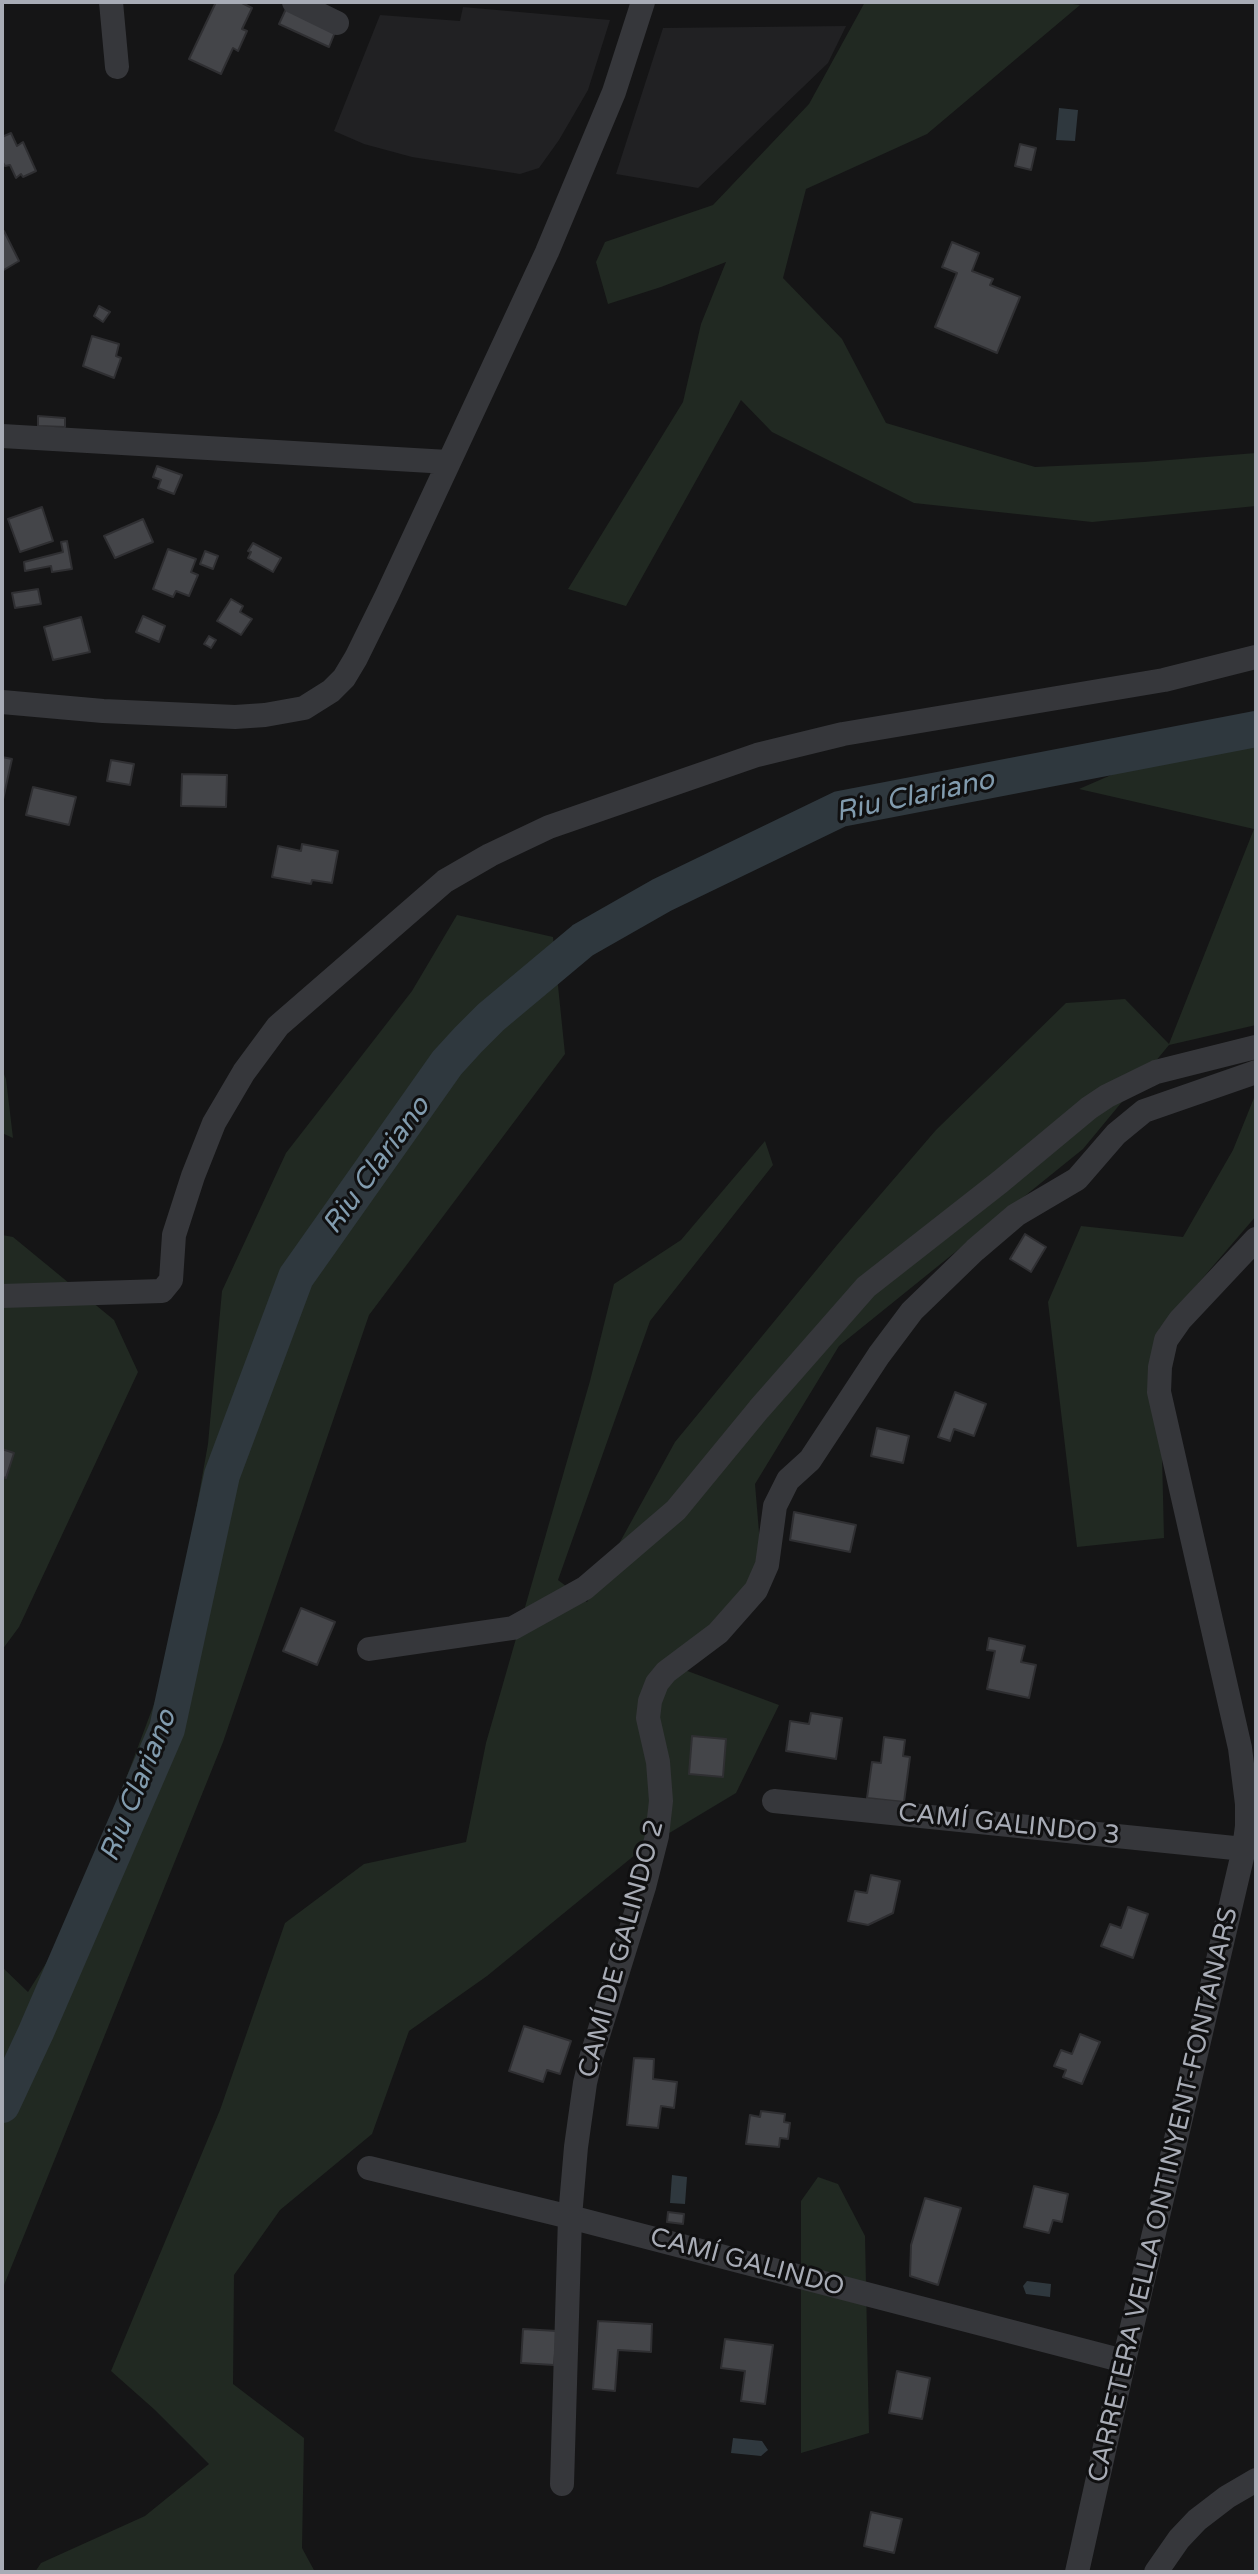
<!DOCTYPE html>
<html>
<head>
<meta charset="utf-8">
<style>
	body { margin:0 }
	#map { position:relative; width:1258px; height:2574px; overflow:hidden; background:#151516; font-family:"Varela Round",sans-serif }
	canvas { display:block }
	.frame { position:absolute; inset:0; border:4px solid #a8acb6; pointer-events:none }
</style>
</head>
<body>
<div id="map">
<canvas width="1258" height="2574"></canvas>
<div class="frame"></div>
</div>
<script>
const ctx = document.querySelector('canvas').getContext('2d');
ctx.lineJoin = 'round';
function paint(path, color) {
  ctx.fillStyle = color;
  ctx.fill(path, 'evenodd');
}
function poly(rows) {
  const path = new Path2D();
  for (const r of rows) {
    path.moveTo(r[0], r[1]);
    for (let i = 2; i < r.length; i += 2) path.lineTo(r[i], r[i + 1]);
  }
  return path;
}
function strokePath(path, color, width, dash) {
  ctx.strokeStyle = color;
  ctx.lineWidth = width;
  ctx.lineCap = dash ? 'butt' : 'round';
  ctx.setLineDash(dash || []);
  ctx.stroke(path);
}
function label(font, color, halo, rows, align = 'center') {
  ctx.font = font + ' "Varela Round",sans-serif';
  ctx.lineWidth = 6;
  ctx.setLineDash([]);
  ctx.textBaseline = 'middle';
  ctx.strokeStyle = halo;
  ctx.fillStyle = color;
  for (const [text, x, y, turn = 0] of rows) {
    ctx.save();
    ctx.translate(x, y);
    ctx.rotate((+turn || 0) * Math.PI / 180);
    ctx.textAlign = isNaN(turn) ? turn : align;
    if (halo) ctx.strokeText(text, 0, 0);
    ctx.fillText(text, 0, 0);
    ctx.restore();
  }
}
paint(poly([
	[463,7,610,20,588,90,559,140,539,168,520,174,412,157,364,144,334,131,380,15,460,21],
	[846,26,828,63,698,188,616,174,663,28]
]), '#212123');
paint(poly([
	[865,2,1060,2,1080,5,927,134,806,189,783,278,842,339,886,423,1035,467,1144,462,1256,453,1256,506,1092,522,914,503,772,432,741,400,626,606,568,589,683,402,701,324,726,262,661,287,608,304,596,262,605,242,713,205,809,104],
	[1256,712,1256,1025,1169,1045,1083,1149,839,1346,755,1484,762,1568,674,1666,779,1705,736,1793,641,1850,487,1976,409,2031,372,2134,280,2210,234,2275,233,2384,304,2438,302,2548,315,2572,35,2572,41,2563,145,2516,209,2464,155,2410,111,2371,220,2110,285,1923,364,1864,466,1842,486,1743,590,1381,614,1284,681,1240,765,1141,773,1165,650,1321,558,1580,587,1602,675,1442,837,1245,936,1130,1066,1003,1125,999,1169,1044,1254,829,1079,789],
	[457,915,553,937,565,1054,369,1315,223,1742,2,2290,2,1967,28,1992,72,1922,168,1667,208,1444,222,1291,286,1153,412,991],
	[2,1069,6,1079,13,1138,2,1133],
	[1256,1093,1256,1216,1159,1329,1164,1538,1077,1547,1048,1302,1081,1226,1183,1237,1233,1150],
	[2,1235,13,1237,114,1320,138,1372,19,1627,2,1650],
	[818,2177,838,2184,865,2236,869,2433,801,2453,801,2201]
]), '#212922');
paint(poly([
	[1059,108,1078,110,1075,141,1056,140],
	[672,2175,687,2177,685,2204,670,2203],
	[1027,2281,1051,2284,1050,2297,1026,2294,1023,2286],
	[733,2438,762,2441,768,2450,761,2456,731,2453]
]), '#2f383e');
strokePath(poly([
	[2,2105,36,2032,167,1729,222,1475,296,1277,447,1063,468,1040,491,1017,583,940,662,895,840,809,1256,729]
]), '#2f383e', 36);
const building = poly([
	[216,2,240,2,252,8,242,29,247,31,238,51,233,48,221,74,189,59,216,2],
	[286,9,335,32,329,47,279,24,286,9],
	[11,133,17,146,23,142,36,171,23,177,21,174,16,178,10,165,5,166,2,161,2,137,11,133],
	[1020,144,1036,148,1031,170,1015,166,1020,144],
	[4,231,19,261,2,271,2,232,4,231],
	[952,242,979,253,972,271,993,279,990,285,1020,297,997,353,935,327,957,273,942,267,952,242],
	[99,306,110,312,103,322,94,316,99,306],
	[92,336,119,344,116,356,121,358,114,378,83,366,92,336],
	[38,416,65,418,65,427,38,426,38,416],
	[157,466,182,475,174,494,158,488,161,480,153,477,157,466],
	[42,507,53,541,20,552,8,519,42,507],
	[143,519,153,542,115,558,104,536,143,519],
	[67,541,72,569,52,572,51,566,25,571,24,562,63,552,61,542,67,541],
	[253,543,281,558,273,572,248,558,251,552,248,551,253,543],
	[168,549,196,559,191,572,198,575,189,596,176,591,173,597,153,589,168,549],
	[205,551,218,556,213,569,200,564,205,551],
	[38,589,41,604,15,608,12,593,38,589],
	[231,599,243,606,240,612,252,619,241,635,217,621,231,599],
	[143,616,165,626,159,642,136,632,143,616],
	[81,617,90,652,53,660,44,627,81,617],
	[209,636,216,640,211,648,204,644,209,636],
	[2,757,12,759,2,804,2,757],
	[111,760,134,764,130,785,107,781,111,760],
	[182,774,227,775,226,807,181,806,182,774],
	[33,787,76,797,69,825,26,815,33,787],
	[302,844,338,851,332,883,312,880,311,884,272,877,278,846,301,851,302,844],
	[1025,1234,1046,1247,1031,1272,1010,1259,1025,1234],
	[955,1392,986,1404,974,1436,954,1429,950,1441,938,1437,955,1392],
	[877,1428,909,1436,903,1463,871,1456,877,1428],
	[2,1449,14,1453,6,1478,2,1477,2,1449],
	[794,1512,856,1525,850,1552,790,1540,794,1512],
	[301,1608,335,1622,317,1665,283,1651,301,1608],
	[989,1638,1025,1646,1021,1662,1036,1665,1029,1698,987,1689,995,1651,987,1650,989,1638],
	[811,1713,842,1718,836,1759,786,1751,790,1721,809,1724,811,1713],
	[692,1736,726,1739,723,1777,689,1774,692,1736],
	[884,1737,905,1740,903,1756,910,1757,904,1802,867,1798,872,1762,881,1763,884,1737],
	[871,1875,900,1881,893,1913,868,1925,848,1921,855,1891,867,1893,871,1875],
	[1128,1907,1148,1914,1133,1958,1101,1946,1110,1924,1121,1928,1128,1907],
	[524,2026,571,2041,560,2074,547,2070,543,2082,509,2071,524,2026],
	[1080,2034,1100,2042,1082,2084,1063,2077,1066,2070,1054,2066,1061,2050,1072,2054,1080,2034],
	[634,2058,654,2059,653,2079,677,2082,674,2108,661,2106,658,2128,627,2125,634,2058],
	[761,2111,785,2114,784,2122,790,2123,788,2139,780,2138,779,2147,746,2144,750,2115,760,2117,761,2111],
	[1034,2186,1068,2194,1062,2222,1053,2220,1049,2233,1024,2227,1034,2186],
	[925,2198,961,2208,938,2285,910,2276,911,2245,925,2198],
	[668,2212,684,2214,683,2224,667,2222,668,2212],
	[598,2321,652,2324,651,2352,618,2350,615,2391,593,2389,598,2321],
	[523,2329,557,2331,554,2365,521,2363,523,2329],
	[725,2339,773,2345,765,2404,741,2401,745,2371,721,2368,725,2339],
	[897,2371,930,2378,922,2419,889,2413,897,2371],
	[871,2512,902,2519,894,2553,864,2546,871,2512]
]);
paint(building, '#444549');
strokePath(building, '#2f2f32', 2);
strokePath(poly([
	[111,2,117,67],
	[294,2,337,23],
	[2,436,448,462],
	[2,702,103,711,235,717,265,715,304,708,331,691,344,678,356,658,387,595,547,252,614,92,643,2],
	[2,1296,162,1291,171,1280,174,1235,193,1176,214,1123,244,1072,278,1026,445,881,490,855,549,827,757,755,843,734,1164,680,1256,657],
	[369,1649,513,1628,585,1588,676,1510,759,1409,866,1287,1000,1182,1089,1108,1107,1096,1156,1072,1256,1047],
	[774,1801,1244,1849],
	[369,2168,570,2217,1124,2361],
	[562,2484,570,2217,576,2147,585,2083,591,2058,644,1887,657,1836,661,1801,658,1762,648,1718,650,1701,657,1683,666,1672,718,1633,756,1590,767,1565,775,1506,788,1480,810,1460,879,1355,912,1311,975,1250,1016,1215,1077,1179,1116,1134,1144,1111,1256,1072],
	[1077,2572,1124,2361,1244,1849,1247,1826,1247,1804,1240,1748,1159,1392,1160,1367,1166,1340,1180,1320,1256,1239],
	[1156,2572,1179,2539,1197,2520,1227,2497,1256,2480]
]), '#36373b', 24);
label('26px', '#a8acb6', '#101011', [
	["CAMÍ GALINDO 3",1009,1825,6],
	["CAMÍ DE GALINDO 2",622,1949,-75],
	["CARRETERA VELLA ONTINYENT-FONTANARS",1164,2195,-77],
	["CAMÍ GALINDO",747,2263,15]
]);
label('italic 28px', '#819bae', '#101011', [
	["Riu Clariano",915,797,-12],
	["Riu Clariano",377,1166,-54],
	["Riu Clariano",139,1786,-68]
]);
</script>
</body>
</html>
